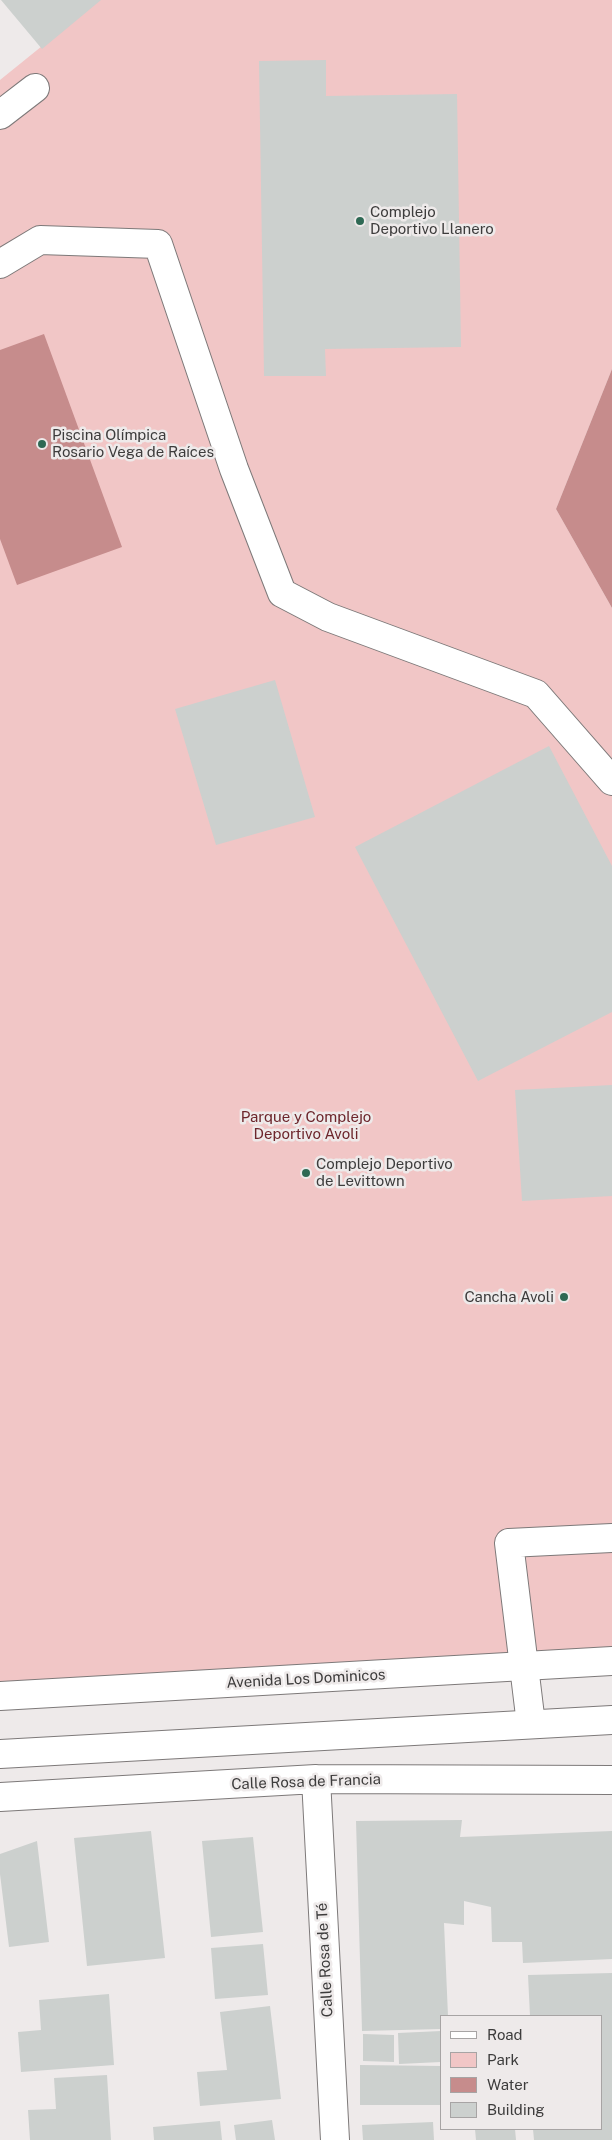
<!DOCTYPE html>
<html>
<head>
<meta charset="utf-8">
<style>
	body { margin:0 }
	#map { position:relative; width:612px; height:2140px; overflow:hidden; background:#eeeaea; font-family:"Public Sans",sans-serif }
	canvas { display:block }
	.legend { position:absolute; left:440px; top:2015px; width:162px; height:115px; box-sizing:border-box; background:#eeeaea; border:1px solid #a7a4a4; margin:0; padding:6px 9px; list-style:none; font-size:15px; color:#3d3c3c }
	.legend li { display:flex; align-items:center; gap:10px; height:25px }
	.legend b { width:25px; border:1px solid #a7a4a4 }
</style>
</head>
<body>
<div id="map">
<canvas width="612" height="2140"></canvas>
<ul class="legend">
<li><b style="height:6px;background:#fff"></b>Road</li>
<li><b style="height:14px;background:#f1c6c6"></b>Park</li>
<li><b style="height:14px;background:#c68c8c"></b>Water</li>
<li><b style="height:14px;background:#ccd0ce"></b>Building</li>
</ul>
</div>
<script>
const ctx = document.querySelector('canvas').getContext('2d');
ctx.lineJoin = 'round';
function paint(path, color) {
  ctx.fillStyle = color;
  ctx.fill(path, 'evenodd');
}
function poly(rows) {
  const path = new Path2D();
  for (const r of rows) {
    path.moveTo(r[0], r[1]);
    for (let i = 2; i < r.length; i += 2) path.lineTo(r[i], r[i + 1]);
  }
  return path;
}
function strokePath(path, color, width, dash) {
  ctx.strokeStyle = color;
  ctx.lineWidth = width;
  ctx.lineCap = dash ? 'butt' : 'round';
  ctx.setLineDash(dash || []);
  ctx.stroke(path);
}
function label(font, color, halo, rows, align = 'center') {
  ctx.font = font + ' "Public Sans",sans-serif';
  ctx.lineWidth = 5;
  ctx.setLineDash([]);
  ctx.textBaseline = 'middle';
  ctx.strokeStyle = halo;
  ctx.fillStyle = color;
  for (const [text, x, y, turn = 0] of rows) {
    ctx.save();
    ctx.translate(x, y);
    ctx.rotate((+turn || 0) * Math.PI / 180);
    ctx.textAlign = isNaN(turn) ? turn : align;
    if (halo) ctx.strokeText(text, 0, 0);
    ctx.fillText(text, 0, 0);
    ctx.restore();
  }
}
paint(poly([
	[99,0,612,0,612,369,556,509,612,608,612,1655,0,1690,0,80]
]), '#f1c6c6');
paint(poly([
	[44,334,122,547,17,585,0,539,0,350],
	[612,369,612,608,556,509]
]), '#c68c8c');
paint(poly([
	[1,0,101,0,42,49],
	[326,60,326,96,457,94,461,347,325,349,326,376,264,376,259,61],
	[275,680,315,817,216,845,175,709],
	[549,746,612,866,612,1012,478,1081,355,847],
	[612,1085,612,1196,522,1201,515,1090],
	[462,1820,460,1837,612,1831,612,1959,523,1963,522,1942,492,1942,491,1907,464,1901,464,1925,444,1923,448,2016,441,2016,441,2029,362,2031,356,1821],
	[151,1831,165,1958,87,1966,74,1838],
	[253,1837,263,1932,211,1937,202,1841],
	[37,1841,49,1942,9,1947,0,1874,0,1854],
	[263,1944,268,1995,215,1999,211,1948],
	[612,1973,612,2140,534,2140,533,2129,601,2129,601,2016,530,2016,528,1975],
	[109,1994,114,2065,21,2072,18,2032,41,2030,39,2000],
	[270,2006,281,2099,200,2106,197,2072,227,2070,220,2012],
	[441,2031,441,2062,399,2064,398,2033],
	[363,2034,394,2035,394,2062,363,2061],
	[360,2065,441,2066,441,2105,360,2105],
	[107,2075,111,2140,30,2140,28,2110,56,2109,54,2078],
	[272,2120,275,2140,236,2140,234,2125],
	[220,2121,222,2140,154,2140,153,2127],
	[433,2122,434,2140,363,2140,362,2125],
	[475,2129,515,2129,516,2140,476,2140]
]), '#ccd0ce');
const minor = poly([
	[0,115,35,88],
	[0,264,40,240,158,244,234,469,282,593,328,617,536,694,612,781],
	[531,1724,509,1543,612,1538],
	[316,1779,335,2140],
	[0,1797,316,1779,612,1780]
]);
const tertiary = poly([
	[0,1696,612,1661],
	[0,1754,612,1720]
]);
strokePath(minor, '#7d7979', 30);
strokePath(tertiary, '#7d7979', 30);
strokePath(minor, '#fff', 28);
strokePath(tertiary, '#fff', 28);
for (const [x, y, r, color] of [
	[360,221,5,"#2e6954"],
	[42,444,5,"#2e6954"],
	[306,1173,5,"#2e6954"],
	[564,1297,5,"#2e6954"]
]) {
  const dot = new Path2D();
  dot.arc(x, y, r, 0, 2 * Math.PI);
  ctx.fillStyle = color;
  ctx.fill(dot);
  strokePath(dot, '#eeeaea', 2);
}
label('15px', '#3d3c3c', '#eeeaea', [
	["Complejo",370,212],
	["Deportivo Llanero",370,229],
	["Piscina Olímpica",52,435],
	["Rosario Vega de Raíces",52,452],
	["Complejo Deportivo",316,1164],
	["de Levittown",316,1181],
	["Cancha Avoli",554,1297,"right"]
], 'left');
label('15px', '#6d262c', '#eeeaea', [
	["Parque y Complejo",306,1117],
	["Deportivo Avoli",306,1134]
]);
label('15px', '#3d3c3c', '#eeeaea', [
	["Avenida Los Dominicos",306,1679,-3],
	["Calle Rosa de Francia",306,1782,-2],
	["Calle Rosa de Té",325,1960,-93]
]);
</script>
</body>
</html>
